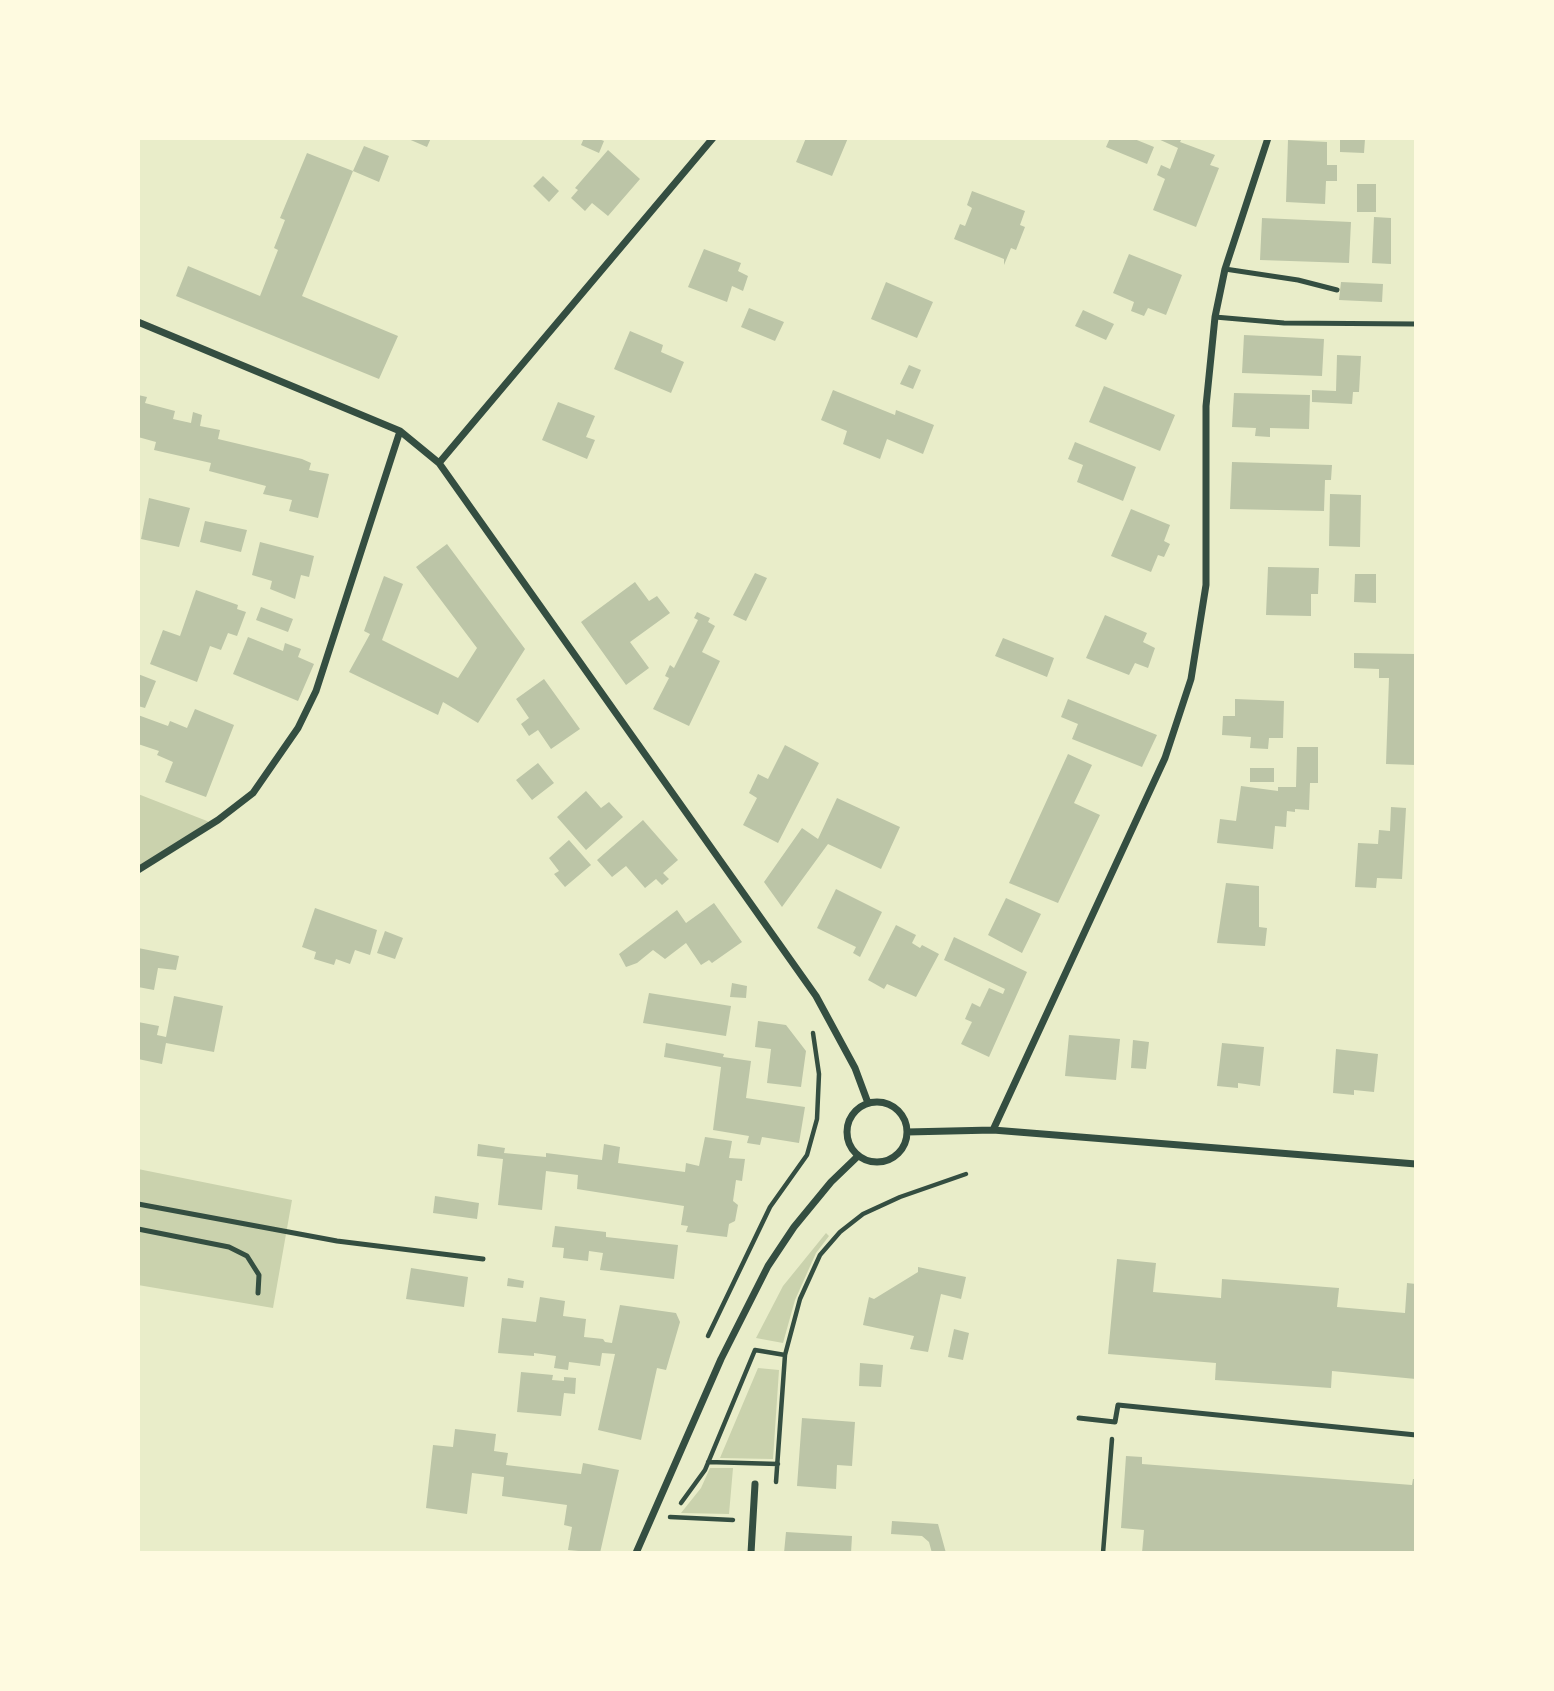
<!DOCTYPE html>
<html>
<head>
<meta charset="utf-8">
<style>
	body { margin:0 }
	#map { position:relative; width:1554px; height:1691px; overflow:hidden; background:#e9edc9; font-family:"Noto Sans",sans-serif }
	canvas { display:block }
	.frame { position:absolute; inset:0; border:140px solid #fefae0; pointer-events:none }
</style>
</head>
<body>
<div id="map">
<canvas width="1554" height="1691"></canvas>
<div class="frame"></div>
</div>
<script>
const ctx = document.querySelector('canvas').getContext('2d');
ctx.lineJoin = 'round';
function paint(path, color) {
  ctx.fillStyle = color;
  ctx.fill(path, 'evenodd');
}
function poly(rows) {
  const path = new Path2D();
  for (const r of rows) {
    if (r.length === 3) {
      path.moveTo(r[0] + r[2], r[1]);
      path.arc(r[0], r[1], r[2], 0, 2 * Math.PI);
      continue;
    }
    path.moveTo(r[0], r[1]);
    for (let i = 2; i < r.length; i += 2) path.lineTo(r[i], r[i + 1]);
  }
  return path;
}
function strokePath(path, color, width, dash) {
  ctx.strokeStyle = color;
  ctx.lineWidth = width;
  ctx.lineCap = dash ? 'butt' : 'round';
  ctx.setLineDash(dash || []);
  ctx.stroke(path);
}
paint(poly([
	[138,794,207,821,212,825,138,870],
	[138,1169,292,1200,273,1308,138,1285],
	[826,1233,829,1236,816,1253,795,1300,783,1343,756,1338,783,1286],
	[758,1368,779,1370,773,1459,720,1458],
	[710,1468,733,1468,729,1514,681,1513,701,1488]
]), '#cad2ad');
paint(poly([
	[406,138,431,138,427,147],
	[584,138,596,138,604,141,599,153,581,145],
	[806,138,848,138,832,176,796,162],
	[1110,138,1132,138,1154,147,1147,164,1106,147],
	[1156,138,1182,138,1180,142,1215,155,1210,165,1219,168,1196,227,1153,210,1165,179,1157,175,1161,165,1170,169,1178,148],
	[1340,138,1365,139,1364,153,1340,152],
	[1288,140,1327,142,1327,165,1337,165,1337,181,1326,181,1325,204,1286,202],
	[364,146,389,156,379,182,353,171],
	[608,150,640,179,608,216,592,203,585,211,571,198,578,190,575,188],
	[307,153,353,171,302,296,398,336,379,379,176,296,188,266,260,296,278,250,274,248,285,220,280,218],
	[543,176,559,191,549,202,533,186],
	[1357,184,1376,184,1376,212,1357,212],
	[972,191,1025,211,1020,225,1025,227,1016,250,1011,248,1004,265,1004,259,954,239,960,224,965,226,972,208,967,205],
	[1374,217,1391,218,1391,264,1372,263],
	[1262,218,1351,222,1349,263,1260,260],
	[704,249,741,263,738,271,748,276,743,291,732,286,727,302,688,287],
	[1129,254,1182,275,1166,315,1148,308,1144,316,1131,311,1134,302,1113,293],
	[886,282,933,302,917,338,871,319],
	[1341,282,1383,284,1382,302,1339,300],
	[749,308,784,322,775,341,741,327],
	[1083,310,1114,324,1106,340,1075,326],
	[630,331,663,345,661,352,684,362,671,393,614,369],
	[1244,335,1324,339,1322,376,1242,373],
	[1337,355,1361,356,1359,392,1353,392,1352,404,1312,402,1312,390,1336,391],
	[909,365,921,370,913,389,900,384],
	[1104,386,1175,415,1160,451,1089,422],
	[833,390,895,415,896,410,934,425,923,454,887,439,880,459,843,444,847,431,821,420],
	[1234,393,1310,395,1309,429,1270,428,1270,437,1255,436,1256,428,1232,427],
	[138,395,147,397,145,403,175,411,173,419,191,423,193,412,202,415,200,426,220,430,218,439,302,459,311,463,309,470,329,474,318,518,289,511,292,500,263,494,266,486,209,471,211,463,154,450,156,442,138,437],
	[558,402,595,416,586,437,595,440,587,459,542,440],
	[1075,442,1136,467,1123,501,1077,482,1083,465,1068,459],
	[1232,462,1332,465,1331,480,1325,480,1324,511,1230,509],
	[1330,494,1361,495,1360,547,1329,546],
	[149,498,190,508,179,547,141,539],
	[1131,509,1170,525,1164,541,1170,544,1164,557,1158,555,1151,572,1111,556],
	[205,521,247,530,241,552,200,542],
	[260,542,314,556,309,577,301,575,295,599,270,589,272,581,252,575],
	[447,544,525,649,478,723,443,702,438,715,349,672,370,634,364,631,384,576,403,584,382,640,458,678,477,648,416,567],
	[1268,567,1319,568,1318,594,1311,594,1311,616,1266,615],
	[755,573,767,578,746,621,733,615],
	[1355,574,1376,574,1376,603,1354,602],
	[635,582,649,601,657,596,670,613,630,642,649,668,626,685,581,622],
	[196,590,238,605,237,609,246,612,237,636,228,633,221,650,210,646,197,682,150,664,163,630,180,636],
	[261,607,293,619,288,632,256,620],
	[697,612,710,618,708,622,715,626,702,652,720,661,689,726,653,709,669,678,665,676,670,665,674,668,698,620,694,618],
	[1105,615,1147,633,1143,642,1155,648,1148,668,1135,663,1129,675,1086,658],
	[248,637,283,651,285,643,301,649,298,657,314,664,298,701,233,674],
	[1003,638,1054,658,1047,677,995,656],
	[1354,653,1416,654,1416,765,1386,764,1389,678,1379,678,1379,669,1354,668],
	[138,674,156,681,145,708,138,706],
	[544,679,580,729,551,749,538,730,529,736,521,724,529,718,516,699],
	[1068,699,1157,735,1142,767,1072,739,1078,724,1061,717],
	[1235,699,1284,701,1283,738,1269,738,1268,749,1250,748,1251,737,1222,735,1223,716,1235,716],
	[195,709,234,725,206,797,165,782,173,762,157,755,159,751,138,744,138,715,168,726,170,721,187,728],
	[785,745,819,763,778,843,743,825,757,798,749,793,758,774,768,779],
	[1297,747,1318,747,1318,783,1310,783,1309,810,1295,809,1295,812,1287,811,1286,827,1275,826,1273,849,1217,843,1220,819,1236,821,1241,786,1278,791,1278,787,1296,787],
	[1068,754,1092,765,1074,803,1100,815,1058,903,1009,883],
	[538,763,554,783,532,800,516,780],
	[1250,768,1274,768,1274,782,1250,782],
	[586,791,601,808,609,802,623,817,586,850,557,817],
	[837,798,900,827,881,869,828,844,782,907,764,882,802,828,818,839],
	[1391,807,1406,808,1402,879,1377,878,1376,888,1355,887,1358,843,1378,844,1379,830,1390,831],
	[643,820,678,860,663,873,669,879,662,885,656,879,645,888,626,866,612,877,597,860],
	[569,840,591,865,565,887,554,874,559,871,549,858],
	[1226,883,1259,886,1259,927,1267,928,1265,946,1217,943],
	[836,889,882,912,860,957,853,953,856,947,817,928],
	[1006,898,1041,914,1022,953,988,935],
	[714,903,742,942,712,963,709,960,701,965,686,943,665,959,653,950,637,963,626,967,619,954,677,910,686,923],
	[315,908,377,930,370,955,355,950,350,964,336,959,334,965,314,959,316,952,302,947],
	[896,925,916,935,912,943,920,948,922,945,939,954,916,997,887,984,884,989,868,980],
	[385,931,403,938,395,959,377,953],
	[954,937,1027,972,989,1057,961,1044,972,1022,965,1019,972,1003,980,1007,989,988,1003,994,1005,989,944,960],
	[138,948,179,956,176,970,158,968,154,990,138,987],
	[732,983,747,986,746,998,730,997],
	[649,993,731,1006,726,1036,643,1023],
	[174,996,223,1006,214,1052,166,1043,162,1064,138,1059,138,1022,159,1026,157,1035,166,1037],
	[758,1021,786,1025,806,1051,801,1087,767,1083,771,1049,755,1047],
	[1069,1035,1120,1039,1116,1080,1065,1076],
	[1133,1040,1149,1042,1146,1069,1131,1068],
	[666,1043,724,1054,723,1057,751,1061,746,1098,805,1107,799,1143,762,1137,760,1145,747,1143,749,1136,713,1130,721,1067,664,1057],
	[1222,1043,1264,1047,1260,1086,1238,1083,1238,1088,1217,1086],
	[1336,1049,1378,1054,1374,1092,1354,1090,1354,1095,1333,1093],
	[705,1137,732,1141,729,1158,745,1159,742,1181,736,1180,733,1201,738,1205,735,1221,729,1224,727,1237,686,1232,688,1226,681,1225,684,1206,577,1189,578,1175,546,1171,542,1210,498,1205,503,1159,477,1156,478,1144,505,1148,504,1153,546,1157,546,1153,602,1160,604,1144,620,1147,618,1163,685,1172,686,1163,699,1166],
	[435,1196,479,1203,477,1219,433,1213],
	[555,1226,606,1232,606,1237,678,1245,674,1279,600,1270,603,1253,589,1251,588,1261,563,1258,564,1248,552,1247],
	[1117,1259,1156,1263,1153,1292,1221,1298,1222,1279,1339,1288,1337,1307,1405,1313,1407,1283,1416,1284,1416,1379,1332,1371,1331,1388,1215,1380,1216,1363,1108,1354],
	[918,1267,966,1277,961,1299,941,1294,928,1352,910,1349,914,1336,863,1325,869,1297,874,1299,918,1272],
	[411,1268,468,1277,464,1307,406,1299],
	[508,1278,524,1281,523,1288,507,1286],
	[540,1297,565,1301,563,1316,586,1319,584,1337,603,1339,605,1342,612,1343,620,1305,676,1313,680,1322,666,1370,657,1368,641,1440,598,1430,615,1354,602,1353,600,1366,569,1362,568,1370,554,1368,556,1356,534,1353,534,1356,498,1353,502,1318,536,1322],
	[954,1329,969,1333,963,1360,948,1357],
	[860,1363,883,1365,881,1387,859,1386],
	[521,1372,553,1375,552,1380,564,1381,564,1377,576,1378,575,1394,564,1393,561,1416,517,1412],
	[802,1418,855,1422,852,1466,837,1465,836,1489,797,1486],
	[455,1429,496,1434,494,1451,508,1453,506,1465,581,1474,583,1463,619,1470,600,1553,568,1550,572,1527,564,1525,567,1505,502,1496,504,1477,472,1473,467,1514,426,1508,433,1445,453,1447],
	[1126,1456,1142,1457,1142,1464,1412,1485,1413,1479,1416,1479,1416,1552,1142,1553,1144,1530,1121,1528],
	[892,1521,938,1524,946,1553,932,1553,929,1542,922,1536,891,1534],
	[786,1532,852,1536,851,1553,784,1553]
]), '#bcc5a7');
strokePath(poly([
	[708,1336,770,1207,807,1155,817,1119,819,1074,813,1033],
	[708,1462,778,1464],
	[776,1482,785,1355,800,1299,820,1255,840,1232,863,1214,900,1197,966,1174],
	[681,1503,705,1470,755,1350,785,1355],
	[670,1517,733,1520],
	[1103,1553,1112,1439]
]), '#344e41', 4.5);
strokePath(poly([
	[1225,269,1298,280,1337,290],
	[1215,317,1284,323,1416,324],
	[138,1204,337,1241,483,1259],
	[138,1229,229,1247,247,1256,259,1275,258,1293],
	[1079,1418,1115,1422,1118,1405,1416,1435]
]), '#344e41', 5);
strokePath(poly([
	[138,322,400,431,439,463,816,996,855,1068,868,1103],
	[439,463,713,138],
	[138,870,218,820,253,793,298,728,316,691,400,431],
	[877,1132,30],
	[993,1130,1165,758,1191,679,1206,585,1206,406,1215,317,1225,269,1268,138],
	[907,1132,993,1130,1416,1164],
	[636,1553,721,1359,768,1266,794,1227,831,1182,858,1156],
	[751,1553,755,1484]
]), '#344e41', 7);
</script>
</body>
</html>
